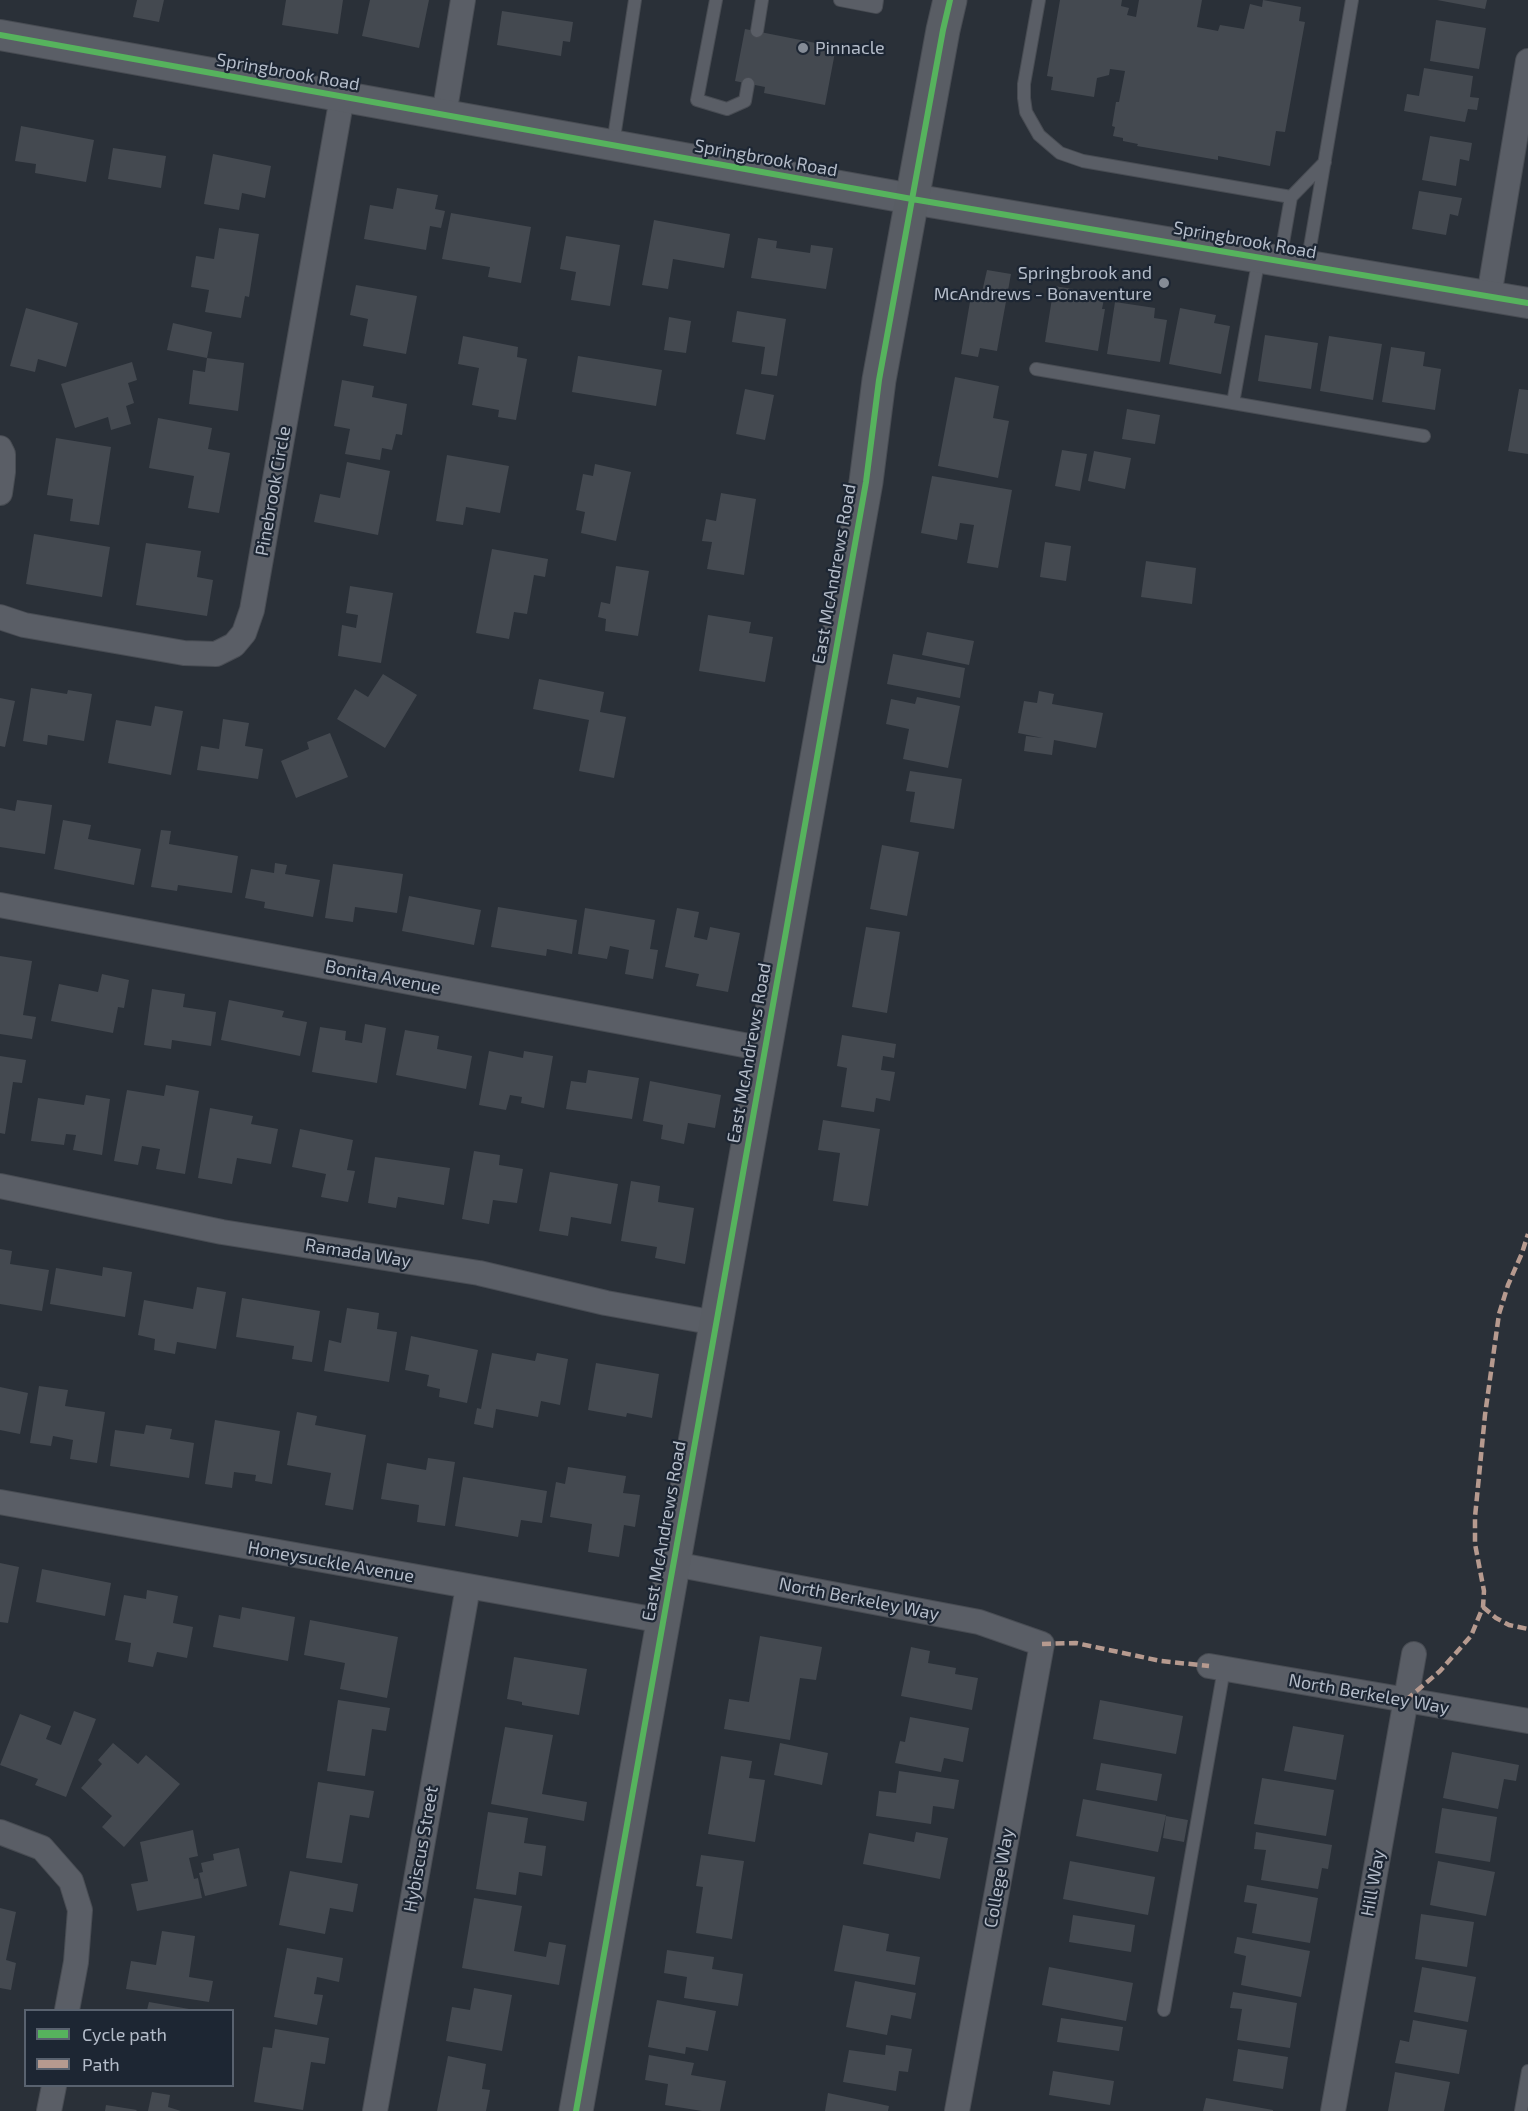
<!DOCTYPE html>
<html>
<head>
<meta charset="utf-8">
<style>
	body { margin:0 }
	#map { position:relative; width:1528px; height:2111px; overflow:hidden; background:#2a3038; font-family:"Exo 2",sans-serif }
	canvas { display:block }
	.legend { position:absolute; left:24px; top:2009px; width:210px; height:78px; box-sizing:border-box; background:#1d2633; border:2px solid #59626f; margin:0; padding:8px 10px; list-style:none; font-size:18px; color:#b4bcc9 }
	.legend li { display:flex; align-items:center; gap:12px; height:30px }
	.legend b { width:30px; border:2px solid #59626f }
</style>
</head>
<body>
<div id="map">
<canvas width="1528" height="2111"></canvas>
<ul class="legend">
<li><b style="height:8px;background:#56b35d"></b>Cycle path</li>
<li><b style="height:8px;background:#b69a8f"></b>Path</li>
</ul>
</div>
<script>
const ctx = document.querySelector('canvas').getContext('2d');
ctx.lineJoin = 'round';
function paint(path, color) {
  ctx.fillStyle = color;
  ctx.fill(path, 'evenodd');
}
function poly(rows) {
  const path = new Path2D();
  for (const r of rows) {
    path.moveTo(r[0], r[1]);
    for (let i = 2; i < r.length; i += 2) path.lineTo(r[i], r[i + 1]);
  }
  return path;
}
function strokePath(path, color, width, dash) {
  ctx.strokeStyle = color;
  ctx.lineWidth = width;
  ctx.lineCap = dash ? 'butt' : 'round';
  ctx.setLineDash(dash || []);
  ctx.stroke(path);
}
function label(font, color, halo, rows, align = 'center') {
  ctx.font = font + ' "Exo 2",sans-serif';
  ctx.lineWidth = 4.5;
  ctx.setLineDash([]);
  ctx.textBaseline = 'middle';
  ctx.strokeStyle = halo;
  ctx.fillStyle = color;
  for (const [text, x, y, turn = 0] of rows) {
    ctx.save();
    ctx.translate(x, y);
    ctx.rotate((+turn || 0) * Math.PI / 180);
    ctx.textAlign = isNaN(turn) ? turn : align;
    if (halo) ctx.strokeText(text, 0, 0);
    ctx.fillText(text, 0, 0);
    ctx.restore();
  }
}
paint(poly([
	[137,0,164,0,159,22,133,17],
	[286,0,343,0,338,34,282,25],
	[370,0,429,0,419,48,362,36],
	[1060,0,1122,0,1121,6,1129,8,1127,15,1136,17,1139,0,1202,0,1197,27,1218,31,1220,25,1244,29,1250,4,1262,7,1263,0,1301,7,1299,21,1305,22,1285,132,1276,131,1270,166,1218,156,1218,160,1137,146,1138,144,1123,141,1123,138,1113,136,1115,127,1112,126,1116,102,1119,102,1125,71,1110,69,1109,75,1097,78,1094,97,1051,90,1053,77,1047,76],
	[1437,0,1487,0,1485,9],
	[502,11,573,22,570,42,563,41,561,56,497,45],
	[1436,20,1486,28,1479,69,1430,61],
	[745,29,836,47,825,105,764,93,765,87,735,81],
	[1424,68,1473,76,1470,97,1479,98,1477,110,1468,109,1465,122,1404,111,1407,94,1419,96],
	[21,126,94,140,86,182,35,173,36,164,15,161],
	[1430,136,1472,143,1469,161,1460,159,1456,186,1422,180],
	[113,148,166,156,161,188,108,179],
	[213,154,271,166,265,198,242,193,239,210,204,204],
	[397,188,438,195,435,209,445,211,441,228,430,226,426,250,364,239,370,205,393,209],
	[1419,191,1462,198,1458,216,1450,214,1446,235,1412,229],
	[451,213,531,227,521,283,488,277,490,267,442,259],
	[654,220,730,234,724,268,673,259,668,289,642,285],
	[219,228,259,234,249,297,245,296,241,318,205,312,209,290,191,287,196,256,214,259],
	[566,236,620,245,610,306,571,300,576,272,560,269],
	[758,238,777,241,776,248,810,253,811,245,833,248,826,289,751,278],
	[987,270,1011,274,997,351,980,348,978,357,961,354,972,290,982,292],
	[356,285,417,296,406,354,363,346,368,319,350,315],
	[1054,286,1105,294,1102,309,1105,309,1098,351,1045,342],
	[1115,302,1155,308,1154,318,1167,320,1160,362,1107,354],
	[26,308,78,323,66,367,38,359,35,372,10,366],
	[1180,308,1216,315,1214,323,1230,326,1221,374,1169,364],
	[737,311,786,319,777,376,761,374,765,347,732,342],
	[669,317,691,321,686,353,664,350],
	[173,323,212,332,207,358,167,350],
	[1265,335,1318,343,1311,389,1258,381],
	[463,336,518,347,517,357,527,359,516,420,498,417,499,410,472,405,479,368,458,364],
	[1329,336,1382,344,1373,400,1320,391],
	[1391,347,1425,352,1423,366,1441,369,1435,410,1382,402],
	[578,356,662,370,656,406,572,392],
	[207,358,244,363,238,411,189,404,193,370,205,372],
	[132,362,137,380,128,383,134,403,126,406,131,424,111,430,108,417,75,428,61,384],
	[955,377,999,386,993,418,1009,421,998,478,938,466],
	[342,380,374,386,372,397,407,404,402,435,396,434,392,450,382,448,380,460,345,454,350,429,334,426],
	[745,389,774,395,765,440,736,434],
	[1519,389,1528,390,1528,454,1508,451],
	[1127,409,1160,415,1155,444,1122,439],
	[158,418,212,428,208,449,230,453,219,513,188,508,194,476,149,468],
	[56,438,111,447,99,525,70,521,73,499,47,495],
	[1062,450,1087,454,1080,491,1055,486],
	[1094,451,1131,458,1125,489,1088,481],
	[447,455,509,466,500,513,466,507,463,525,436,521],
	[347,462,390,471,378,535,314,522,320,494,340,498],
	[595,464,631,472,616,541,581,533,585,512,576,510,583,474,593,476],
	[932,476,1012,490,998,568,967,563,974,525,960,523,957,540,921,533],
	[721,493,756,499,744,575,707,569,712,542,702,541,706,519,716,521],
	[34,534,110,547,102,597,26,584],
	[1045,542,1071,546,1066,581,1040,577],
	[146,543,201,551,197,577,213,580,207,616,136,605],
	[492,549,548,559,545,577,534,575,527,614,514,612,509,639,476,633],
	[1146,561,1196,568,1192,604,1141,597],
	[616,566,649,571,638,636,605,631,606,619,598,617,601,602,610,604],
	[350,586,393,593,381,663,338,656,342,625,356,628,358,615,346,613],
	[708,615,751,622,749,633,773,637,765,682,699,671],
	[927,632,974,641,969,665,922,655],
	[893,654,965,668,960,698,887,684],
	[383,674,417,695,385,748,337,719,355,689,368,697],
	[539,679,604,692,600,712,626,717,614,778,579,771,589,720,533,709],
	[31,688,67,694,68,690,92,694,84,741,48,735,47,745,23,741],
	[1039,691,1054,694,1052,704,1103,713,1096,748,1054,740,1052,755,1024,751,1026,736,1043,738,1018,733,1024,701,1037,703],
	[917,697,960,706,948,768,903,759,909,729,886,724,891,699,915,704],
	[0,698,15,701,5,747,0,746],
	[155,706,183,711,171,775,108,763,116,720,151,726],
	[223,719,249,723,245,746,263,749,258,779,197,770,201,746,219,749],
	[330,733,348,777,296,798,281,761,309,749,307,742],
	[910,771,962,779,954,829,910,822,915,792,906,791],
	[17,800,52,805,45,854,0,847,0,808,15,811],
	[63,820,91,825,88,839,141,849,134,885,54,869],
	[161,830,171,831,169,844,238,856,232,893,178,885,177,891,151,887],
	[882,845,919,852,907,916,870,909],
	[275,863,287,865,285,874,320,880,313,917,264,908,265,902,245,898,251,869,274,873],
	[333,864,403,874,397,913,355,907,353,922,325,918],
	[409,896,481,910,474,945,402,931],
	[498,907,577,920,572,954,547,949,546,956,491,947],
	[585,908,655,920,650,949,658,950,653,979,625,974,629,950,610,946,607,959,578,954],
	[677,908,699,912,694,937,707,940,710,927,740,933,728,992,696,986,699,974,665,967],
	[866,927,900,932,887,1013,852,1007],
	[0,956,32,961,23,1015,36,1017,32,1039,0,1034],
	[102,974,129,980,124,1008,118,1007,113,1033,51,1021,59,984,98,992],
	[152,989,185,994,183,1007,216,1012,211,1046,172,1040,171,1049,144,1045],
	[229,1000,284,1011,282,1017,307,1022,300,1056,221,1040],
	[365,1024,386,1028,377,1083,312,1072,320,1027,346,1031,345,1040,362,1043],
	[405,1030,439,1036,437,1049,472,1056,466,1089,396,1075],
	[842,1035,896,1044,894,1058,883,1056,881,1070,895,1072,890,1101,876,1098,874,1112,841,1107,847,1068,837,1066],
	[489,1051,523,1058,524,1051,553,1056,544,1108,521,1103,522,1097,510,1095,506,1110,479,1105],
	[0,1056,26,1060,22,1083,13,1082,5,1134,0,1133],
	[588,1070,639,1078,632,1119,566,1109,571,1081,586,1083],
	[650,1081,721,1095,715,1128,688,1123,684,1144,661,1139,663,1125,643,1121],
	[166,1085,199,1091,185,1174,156,1169,160,1149,142,1146,138,1165,114,1161,127,1090,164,1096],
	[86,1095,110,1099,102,1155,73,1150,76,1135,66,1134,64,1145,31,1141,38,1098,84,1105],
	[210,1108,253,1116,251,1124,278,1129,271,1164,237,1158,232,1184,198,1178],
	[823,1120,880,1129,868,1206,833,1201,840,1153,818,1150],
	[300,1129,353,1140,347,1170,355,1171,348,1202,321,1197,326,1174,292,1167],
	[474,1151,500,1155,499,1165,523,1169,517,1203,493,1200,489,1224,462,1219],
	[375,1157,450,1168,444,1205,398,1197,396,1208,368,1203],
	[550,1172,618,1184,611,1224,571,1217,568,1236,539,1231],
	[631,1181,660,1186,658,1202,694,1208,685,1264,655,1258,657,1247,621,1241],
	[0,1249,12,1251,10,1264,49,1270,42,1311,0,1304],
	[103,1267,132,1272,125,1317,50,1304,56,1268,102,1276],
	[197,1287,226,1292,216,1349,177,1342,175,1354,154,1350,155,1339,138,1335,144,1300,193,1309],
	[242,1298,320,1311,312,1362,292,1359,294,1346,236,1337],
	[347,1308,379,1313,377,1329,397,1332,389,1382,324,1371,329,1340,341,1343],
	[411,1336,478,1350,467,1403,439,1397,440,1389,427,1386,429,1375,405,1370],
	[492,1353,535,1361,537,1353,568,1359,560,1405,541,1401,538,1417,496,1409,493,1428,474,1424,477,1408,481,1409],
	[596,1363,659,1374,652,1418,627,1413,626,1417,588,1410],
	[39,1386,68,1390,65,1406,105,1412,97,1463,70,1459,73,1440,53,1436,51,1446,30,1443],
	[0,1387,28,1393,20,1434,0,1430],
	[297,1412,317,1416,315,1425,366,1435,353,1510,325,1505,331,1473,287,1465],
	[215,1420,280,1431,272,1484,255,1481,256,1475,234,1472,232,1488,205,1484],
	[146,1425,172,1429,170,1439,194,1443,189,1478,110,1466,115,1430,144,1434],
	[428,1458,455,1462,445,1526,417,1522,419,1505,381,1499,387,1463,426,1470],
	[568,1467,626,1476,623,1493,640,1495,635,1527,624,1525,619,1557,588,1552,592,1524,550,1517,556,1482,565,1484],
	[463,1477,547,1491,542,1523,521,1520,518,1537,455,1526],
	[0,1563,19,1567,8,1623,0,1622],
	[42,1569,111,1583,105,1616,36,1602],
	[147,1590,178,1596,173,1623,193,1627,187,1658,157,1652,153,1667,128,1662,131,1643,115,1640,124,1595,146,1599],
	[242,1607,295,1617,288,1661,213,1647,219,1615,240,1619],
	[310,1620,398,1637,387,1698,340,1689,345,1663,304,1655],
	[760,1636,822,1647,816,1680,800,1678,790,1740,724,1729,729,1699,749,1702],
	[911,1647,930,1651,928,1663,956,1668,955,1674,978,1678,972,1710,901,1696],
	[514,1657,587,1669,579,1715,522,1705,522,1702,507,1699],
	[338,1700,390,1708,386,1731,372,1729,365,1776,327,1771],
	[1100,1700,1183,1716,1176,1754,1093,1739],
	[74,1711,96,1719,66,1797,35,1785,38,1779,0,1765,20,1714,51,1726,46,1739,61,1745],
	[910,1717,969,1728,963,1762,944,1758,941,1772,895,1763,900,1741,905,1742],
	[1293,1726,1344,1735,1336,1780,1284,1771],
	[505,1727,553,1735,542,1794,587,1802,584,1821,491,1804],
	[113,1743,138,1764,146,1755,180,1784,124,1847,102,1827,112,1816,81,1788,102,1764,98,1760],
	[780,1743,828,1753,822,1785,774,1775],
	[1452,1752,1519,1765,1516,1781,1504,1779,1498,1809,1443,1798],
	[721,1756,752,1761,749,1778,765,1780,755,1842,708,1834],
	[1101,1763,1162,1774,1157,1801,1096,1790],
	[899,1771,959,1780,954,1809,933,1806,931,1824,876,1816,879,1791,896,1793],
	[1262,1778,1334,1790,1326,1836,1254,1824],
	[318,1782,374,1791,369,1818,350,1815,342,1863,306,1858],
	[1083,1799,1166,1815,1158,1852,1076,1836],
	[1442,1808,1497,1817,1490,1862,1435,1853],
	[488,1812,528,1818,524,1843,546,1846,542,1876,519,1872,516,1895,476,1889],
	[1166,1816,1188,1820,1184,1842,1163,1838],
	[193,1830,198,1856,189,1858,194,1879,198,1878,202,1898,137,1911,131,1884,148,1881,140,1842],
	[916,1832,948,1838,940,1879,863,1864,869,1833,914,1842],
	[1256,1832,1332,1845,1328,1869,1322,1868,1318,1889,1261,1880,1266,1850,1254,1849],
	[239,1848,247,1886,205,1896,199,1873,203,1872,201,1863,214,1860,213,1854],
	[701,1855,744,1861,732,1939,696,1933,703,1887,696,1886],
	[1070,1861,1155,1877,1148,1915,1063,1899],
	[1438,1861,1495,1872,1486,1916,1430,1905],
	[290,1871,358,1884,353,1912,330,1908,325,1934,279,1925],
	[1247,1885,1318,1898,1310,1943,1252,1933,1257,1904,1244,1902],
	[474,1898,522,1906,514,1951,546,1957,549,1942,566,1945,559,1985,462,1968],
	[0,1908,16,1912,6,1960,16,1963,11,1990,0,1988],
	[1421,1914,1474,1922,1467,1967,1415,1959],
	[1073,1915,1135,1925,1131,1952,1069,1942],
	[843,1925,889,1934,886,1951,920,1957,915,1985,834,1971],
	[162,1931,195,1936,189,1977,213,1981,209,2002,126,1989,131,1961,156,1965],
	[1237,1937,1310,1951,1301,1997,1241,1985,1246,1956,1234,1953],
	[287,1948,343,1958,339,1982,317,1977,314,1994,323,1995,317,2025,274,2017],
	[667,1950,714,1957,712,1969,743,1974,738,2006,684,1998,687,1977,664,1973],
	[1049,1967,1133,1983,1126,2021,1042,2005],
	[1422,1967,1476,1977,1468,2022,1414,2012],
	[855,1981,916,1993,911,2019,891,2015,887,2035,846,2027],
	[474,1988,512,1995,502,2051,446,2041,452,2007,470,2010],
	[1233,1992,1297,2003,1290,2048,1237,2040,1242,2009,1230,2008],
	[657,2000,716,2011,708,2051,686,2047,685,2054,648,2047],
	[149,2002,189,2009,189,2010,147,2010],
	[1061,2018,1123,2027,1119,2051,1057,2042],
	[1413,2020,1467,2030,1459,2074,1395,2063,1400,2040,1409,2042],
	[275,2029,329,2038,325,2064,311,2062,303,2110,254,2102,263,2047,272,2048],
	[886,2045,912,2049,908,2072,899,2071,896,2091,843,2082,849,2050,885,2055],
	[1238,2049,1288,2057,1283,2089,1233,2081],
	[649,2055,694,2063,691,2075,726,2081,720,2111,702,2111,665,2105,668,2084,645,2080],
	[448,2056,486,2064,482,2089,490,2090,486,2111,437,2111],
	[1053,2071,1114,2081,1110,2105,1049,2095],
	[1395,2072,1450,2082,1444,2111,1388,2111],
	[152,2092,170,2095,168,2107,181,2111,148,2111],
	[828,2093,889,2106,888,2111,825,2111],
	[1206,2098,1273,2110,1273,2111,1203,2111],
	[106,2105,137,2110,136,2111,105,2111]
]), '#444950');
const service = poly([
	[716,0,697,100,727,109,745,101,748,84],
	[840,0,876,7,877,0],
	[1039,0,1024,84,1024,98,1026,112,1039,135,1060,153,1083,161,1291,197,1325,162],
	[757,31,762,0],
	[613,144,635,0],
	[1280,260,1291,197],
	[1307,265,1352,0],
	[1036,369,1424,436],
	[1233,403,1259,257],
	[1164,2010,1224,1669],
	[1521,2111,1528,2071]
]);
const minor = poly([
	[444,115,463,0],
	[1489,296,1528,61],
	[0,448,3,454,3,472,0,493],
	[0,617,24,625,184,653,216,654,234,645,244,633,252,610,342,97],
	[0,905,765,1049],
	[0,1186,222,1232,479,1273,606,1303,716,1323],
	[0,1502,663,1621],
	[674,1564,979,1622,1042,1644,957,2111],
	[1209,1666,1528,1721],
	[0,1832,42,1848,71,1881,80,1910,76,1962,67,2010],
	[49,2111,54,2086],
	[375,2111,468,1587],
	[1333,2111,1414,1654]
]);
const tertiary = poly([
	[0,35,912,199,1528,303]
]);
const secondary = poly([
	[576,2111,866,482,879,380,943,30,950,0]
]);
strokePath(service, '#484c53', 14);
strokePath(minor, '#484c53', 26);
strokePath(tertiary, '#484c53', 32);
strokePath(secondary, '#484c53', 35);
strokePath(service, '#5a5e66', 12);
strokePath(minor, '#5a5e66', 24);
strokePath(tertiary, '#5a5e66', 30);
strokePath(secondary, '#595d64', 33);
strokePath(poly([
	[1483,1607,1496,1618,1509,1625,1528,1629],
	[1042,1644,1076,1643,1161,1661,1209,1666],
	[1406,1700,1440,1671,1471,1636,1483,1607,1484,1591,1475,1544,1475,1517,1485,1415,1499,1314,1508,1285,1522,1253,1528,1234]
]), '#b69a8f', 4.5, [9, 4.5]);
strokePath(poly([
	[0,35,912,199,1528,303],
	[576,2111,866,482,879,380,943,30,950,0]
]), '#56b35d', 6);
for (const [x, y, r, color] of [
	[803,48,6,"#848b96"],
	[1164,283,6,"#848b96"]
]) {
  const dot = new Path2D();
  dot.arc(x, y, r, 0, 2 * Math.PI);
  ctx.fillStyle = color;
  ctx.fill(dot);
  strokePath(dot, '#1d2633', 2);
}
label('18px', '#b4bcc9', '#1d2633', [
	["Pinnacle",815,48],
	["Springbrook and",1152,273,"right"],
	["McAndrews - Bonaventure",1152,294,"right"]
], 'left');
label('18px', '#b4bcc9', '#1d2633', [
	["Springbrook Road",288,72,10],
	["Springbrook Road",766,158,10],
	["Springbrook Road",1245,240,10],
	["Pinebrook Circle",273,491,-80],
	["East McAndrews Road",834,574,-80],
	["Bonita Avenue",383,977,11],
	["East McAndrews Road",749,1053,-80],
	["Ramada Way",358,1253,9],
	["East McAndrews Road",664,1531,-80],
	["Honeysuckle Avenue",331,1562,10],
	["North Berkeley Way",859,1599,11],
	["North Berkeley Way",1369,1694,10],
	["Hybiscus Street",421,1849,-80],
	["College Way",999,1878,-80],
	["Hill Way",1373,1883,-80]
]);
</script>
</body>
</html>
